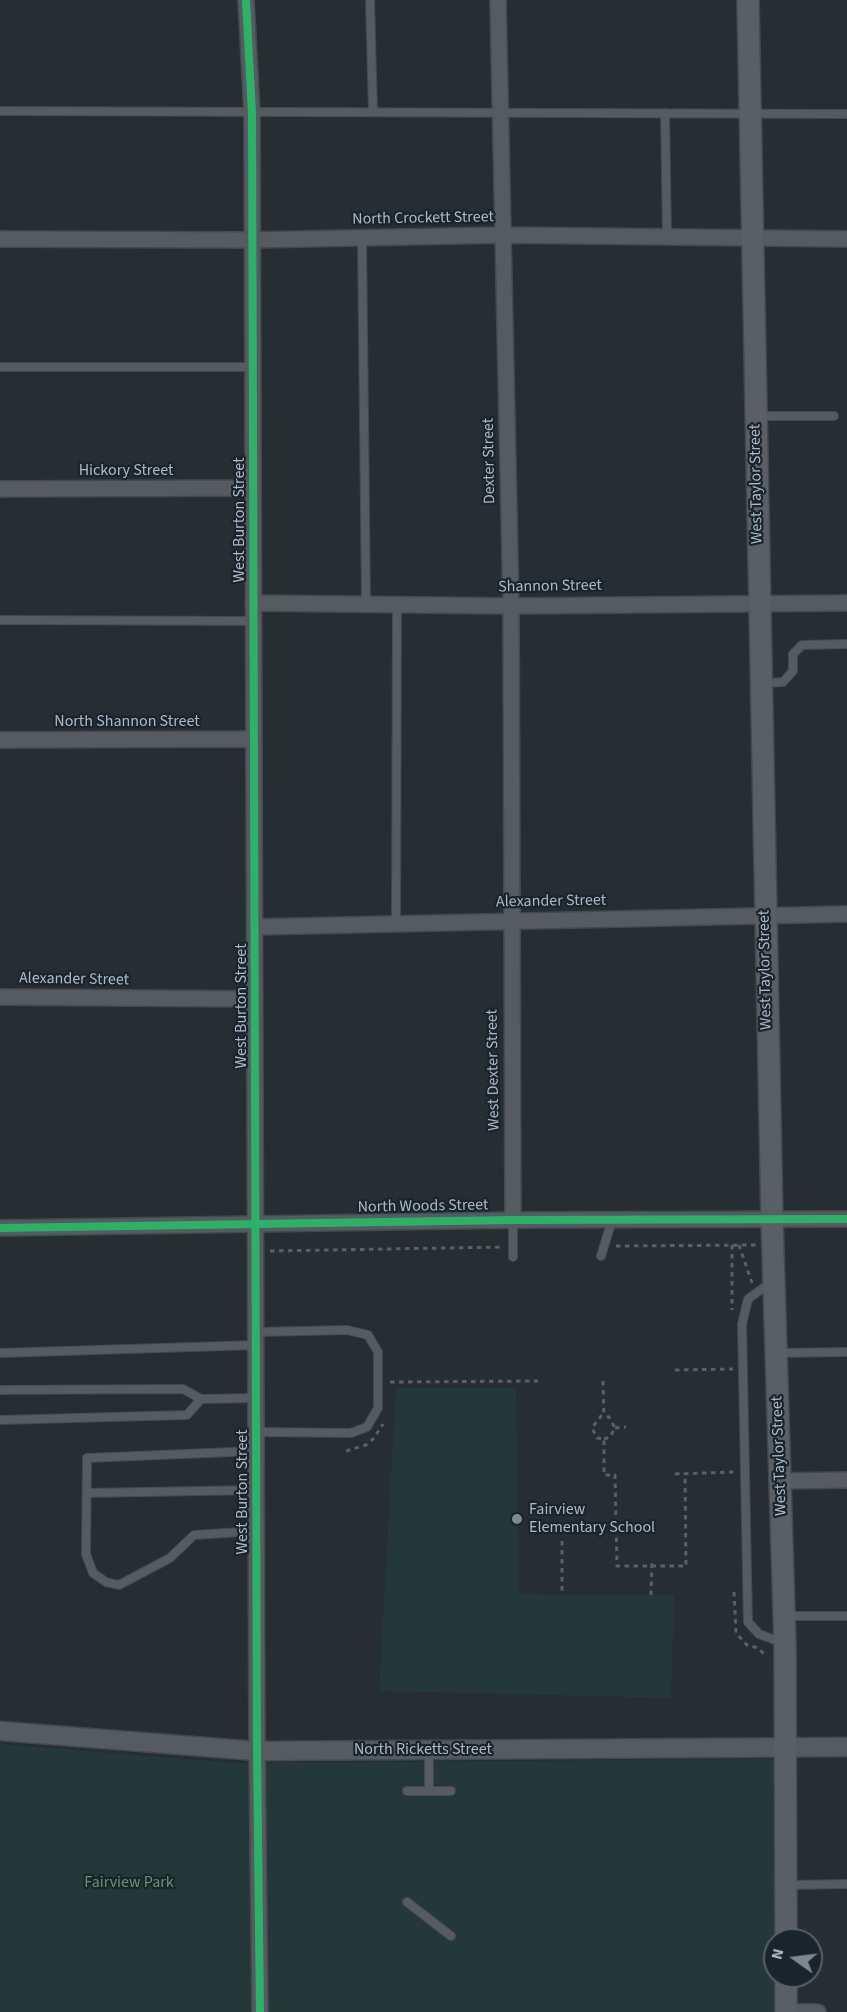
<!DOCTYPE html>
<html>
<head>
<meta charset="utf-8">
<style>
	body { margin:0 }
	#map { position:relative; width:847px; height:2012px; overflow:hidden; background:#262d33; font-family:"Source Sans 3",sans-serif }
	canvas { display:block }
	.north { position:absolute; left:763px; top:1928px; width:60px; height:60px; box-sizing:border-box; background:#1a242d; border:2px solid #56606a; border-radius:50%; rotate:284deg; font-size:16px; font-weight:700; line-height:24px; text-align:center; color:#afb9c5 }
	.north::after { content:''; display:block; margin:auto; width:21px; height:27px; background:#7f8892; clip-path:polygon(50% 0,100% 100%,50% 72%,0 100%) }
</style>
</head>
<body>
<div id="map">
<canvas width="847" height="2012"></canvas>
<div class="north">N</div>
</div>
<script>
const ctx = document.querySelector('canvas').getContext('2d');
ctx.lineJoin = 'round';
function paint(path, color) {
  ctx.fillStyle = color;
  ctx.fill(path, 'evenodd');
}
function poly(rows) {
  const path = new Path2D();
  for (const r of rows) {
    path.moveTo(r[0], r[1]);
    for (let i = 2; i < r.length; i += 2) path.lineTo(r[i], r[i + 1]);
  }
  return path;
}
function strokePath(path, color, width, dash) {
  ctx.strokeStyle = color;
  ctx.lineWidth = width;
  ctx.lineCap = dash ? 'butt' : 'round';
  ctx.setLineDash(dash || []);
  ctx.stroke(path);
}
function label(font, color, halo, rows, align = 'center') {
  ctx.font = font + ' "Source Sans 3",sans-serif';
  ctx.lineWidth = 4.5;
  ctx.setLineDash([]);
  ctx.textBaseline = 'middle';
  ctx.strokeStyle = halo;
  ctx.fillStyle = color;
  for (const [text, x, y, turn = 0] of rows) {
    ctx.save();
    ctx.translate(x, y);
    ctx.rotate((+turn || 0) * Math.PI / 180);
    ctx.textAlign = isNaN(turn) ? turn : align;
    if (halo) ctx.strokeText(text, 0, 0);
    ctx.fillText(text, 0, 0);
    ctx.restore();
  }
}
paint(poly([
	[396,1388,516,1388,519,1594,674,1595,671,1698,379,1691],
	[0,1744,236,1763,774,1759,775,2012,0,2012]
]), '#243839');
const service = poly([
	[370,0,373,112],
	[0,111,847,114],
	[665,113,667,237],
	[362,238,366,605],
	[0,367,253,367],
	[757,416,834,416],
	[0,620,254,621],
	[762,683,783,682,793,671,793,654,802,645,847,644],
	[396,924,397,605],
	[513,1220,513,1257],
	[601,1256,612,1220],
	[770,1283,748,1299,742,1324,748,1622,759,1634,783,1643],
	[257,1332,347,1330,368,1335,378,1352,378,1408,367,1427,351,1433,257,1432],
	[0,1353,256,1345],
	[777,1353,847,1352],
	[0,1390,183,1389,201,1399],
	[0,1420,187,1415,201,1399,257,1398],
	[87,1493,256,1490],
	[257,1531,194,1535,170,1558,119,1585,106,1582,93,1573,86,1554,87,1458,257,1451],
	[786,1616,847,1616],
	[407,1791,451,1791],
	[429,1791,429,1750],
	[789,1885,847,1884],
	[407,1902,451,1936]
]);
const minor = poly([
	[246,0,252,113,257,1751,260,2012],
	[498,0,511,606,513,1220],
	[0,239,252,240,503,235,847,239],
	[0,489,253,488],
	[253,603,511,606,847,603],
	[0,740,254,739],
	[255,927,847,914],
	[0,997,255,999],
	[0,1228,513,1220,847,1219],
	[781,1481,847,1480],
	[786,2012,818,2012]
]);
const tertiary = poly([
	[0,1731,257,1751,847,1747]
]);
const secondary = poly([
	[748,0,772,1219,785,1644,786,1940],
	[786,2012,786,1976]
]);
strokePath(service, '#44494e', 10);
strokePath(minor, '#44494e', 18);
strokePath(tertiary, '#44494e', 21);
strokePath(secondary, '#44494e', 24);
strokePath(poly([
	[732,1245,732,1310],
	[739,1245,752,1283],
	[616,1246,756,1245],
	[270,1251,503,1247],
	[675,1370,733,1369],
	[603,1381,604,1417],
	[390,1382,538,1381],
	[615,1428,626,1427],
	[604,1439,610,1437,615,1428,609,1417,601,1416,592,1428,597,1438,604,1439,604,1475,615,1475,617,1566,686,1566,685,1474],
	[346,1451,366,1445,374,1438,383,1424],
	[675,1474,734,1472],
	[562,1541,562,1595],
	[734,1592,736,1633,747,1645,758,1648,766,1656],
	[651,1595,652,1561]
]), '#5a6065', 3, [4.5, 4.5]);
strokePath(service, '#565b61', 8);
strokePath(minor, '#565b61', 15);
strokePath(tertiary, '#565b61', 18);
strokePath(secondary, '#5a5f66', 21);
strokePath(poly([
	[246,0,252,113,257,1751,260,2012],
	[0,1228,513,1220,847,1219]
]), '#2db169', 8);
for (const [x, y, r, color] of [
	[517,1519,6,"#7f8892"]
]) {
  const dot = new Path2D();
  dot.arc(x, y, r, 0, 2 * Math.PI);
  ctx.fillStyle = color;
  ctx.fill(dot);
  strokePath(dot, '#1a242d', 2);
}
label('16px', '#afb9c5', '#1a242d', [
	["North Crockett Street",423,219,-1],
	["Dexter Street",490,461,-91],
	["Hickory Street",126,471],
	["West Taylor Street",757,484,-91],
	["West Burton Street",240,520,-90],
	["Shannon Street",550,587,-1],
	["North Shannon Street",127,722],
	["Alexander Street",551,902,-1],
	["West Taylor Street",766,970,-91],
	["Alexander Street",74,980,1],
	["West Burton Street",242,1006,-90],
	["West Dexter Street",494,1070,-91],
	["North Woods Street",423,1207,-1],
	["West Taylor Street",780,1456,-92],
	["West Burton Street",243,1492,-90],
	["North Ricketts Street",423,1750]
]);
label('16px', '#afb9c5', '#1a242d', [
	["Fairview",529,1510],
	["Elementary School",529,1528]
], 'left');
label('16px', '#67956d', '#1a242d', [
	["Fairview Park",129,1883]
]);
</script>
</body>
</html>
